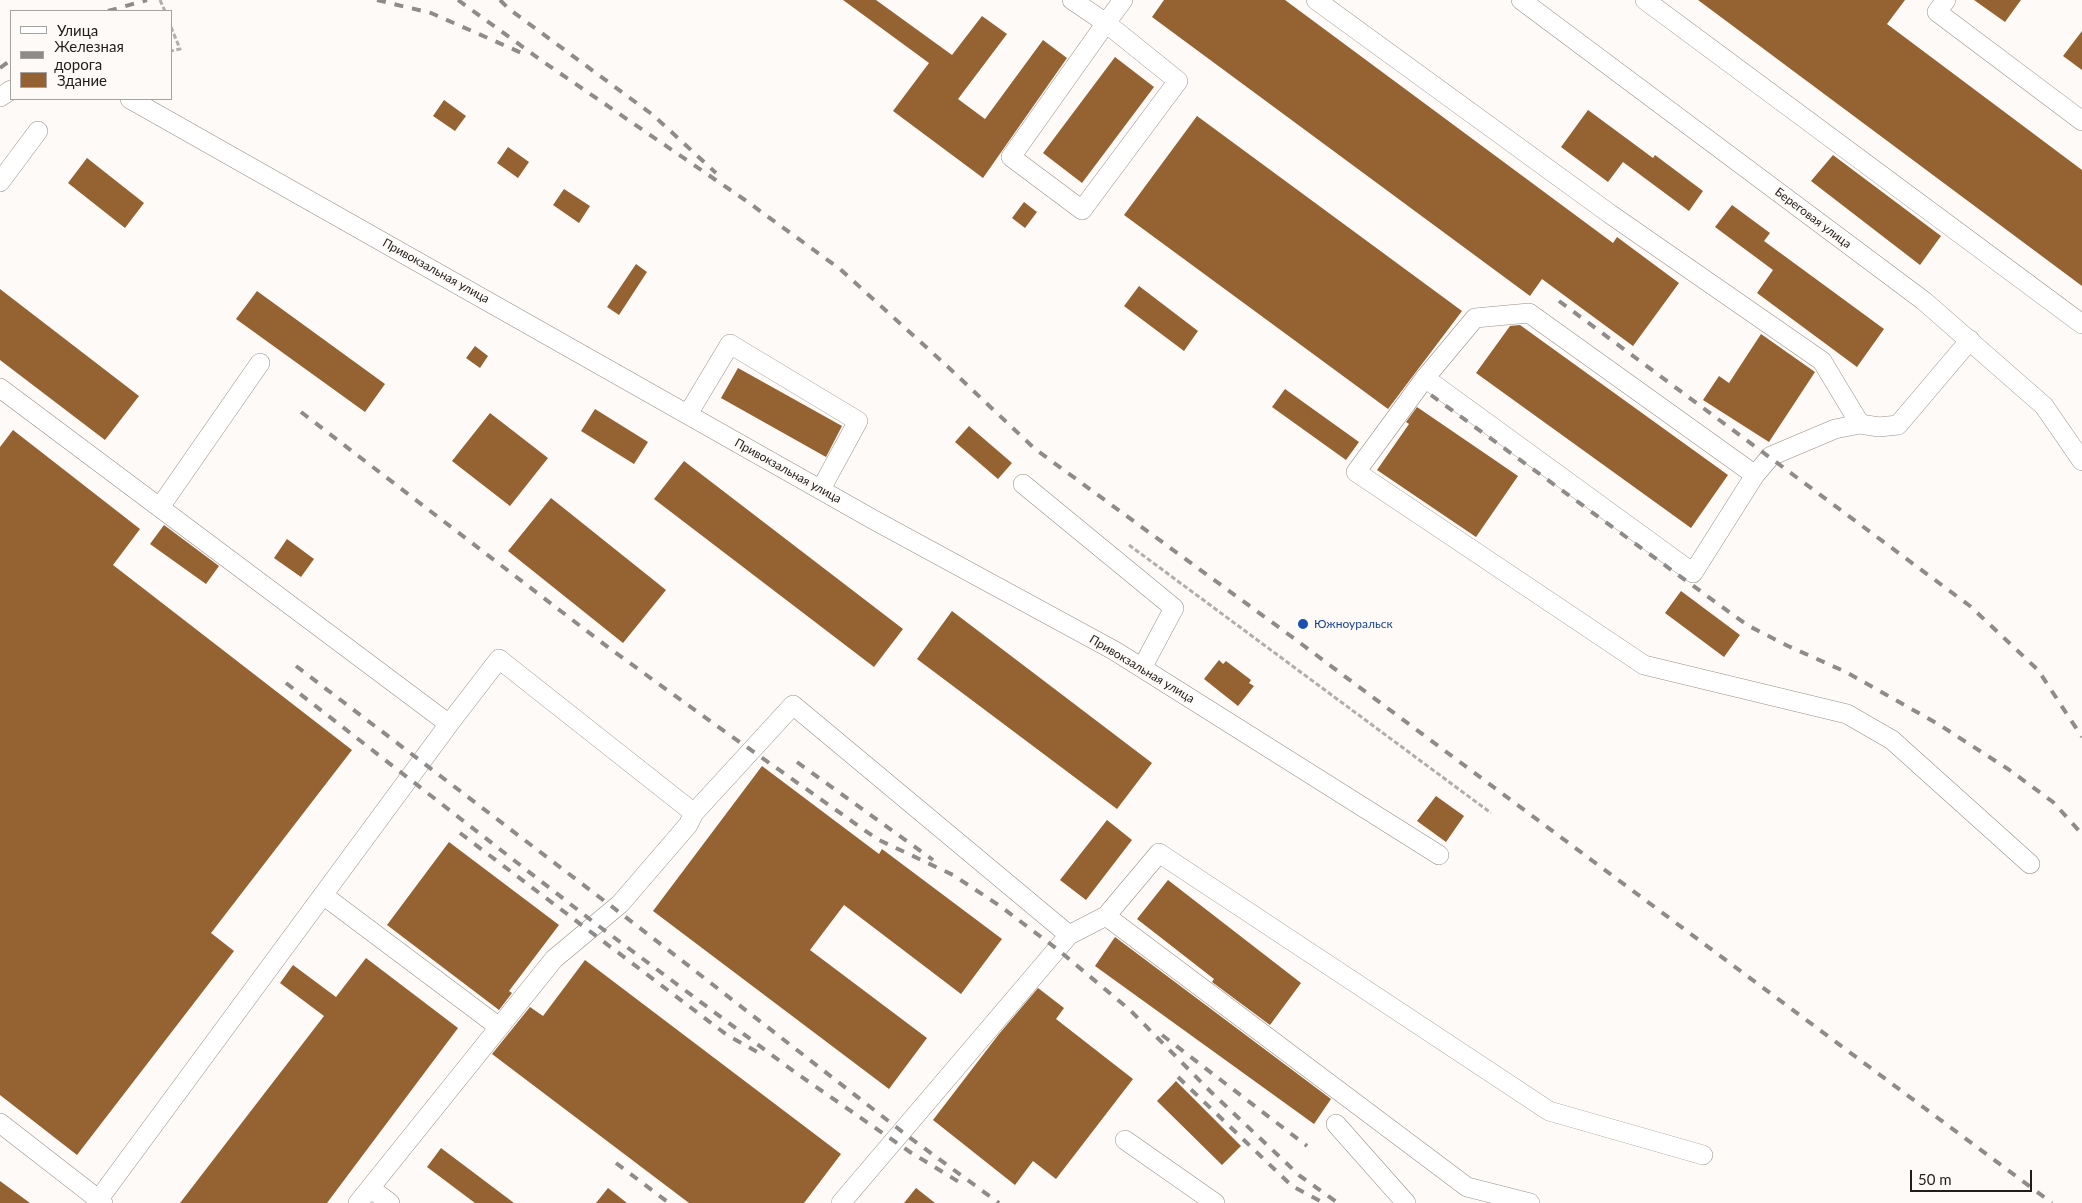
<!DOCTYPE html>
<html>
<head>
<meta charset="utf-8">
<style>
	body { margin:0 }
	#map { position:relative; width:2082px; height:1203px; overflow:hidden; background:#fefaf7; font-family:Lato,sans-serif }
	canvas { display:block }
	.legend { position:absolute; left:10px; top:10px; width:162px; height:90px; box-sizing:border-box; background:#fefaf7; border:1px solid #a6a29f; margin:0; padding:6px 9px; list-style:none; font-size:15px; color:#211d1b }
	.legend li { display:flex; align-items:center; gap:10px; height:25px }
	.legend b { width:25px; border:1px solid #a6a29f }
	.scale { position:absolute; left:1910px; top:1170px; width:122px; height:22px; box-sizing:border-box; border:2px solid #211d1b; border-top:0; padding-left:6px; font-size:15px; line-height:18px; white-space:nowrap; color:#211d1b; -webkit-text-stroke:4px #fefaf7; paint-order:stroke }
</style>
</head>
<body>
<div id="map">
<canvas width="2082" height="1203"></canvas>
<ul class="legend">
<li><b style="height:6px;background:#fff"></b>Улица</li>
<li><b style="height:6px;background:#8f8b89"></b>Железная дорога</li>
<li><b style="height:14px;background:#956232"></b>Здание</li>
</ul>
<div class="scale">50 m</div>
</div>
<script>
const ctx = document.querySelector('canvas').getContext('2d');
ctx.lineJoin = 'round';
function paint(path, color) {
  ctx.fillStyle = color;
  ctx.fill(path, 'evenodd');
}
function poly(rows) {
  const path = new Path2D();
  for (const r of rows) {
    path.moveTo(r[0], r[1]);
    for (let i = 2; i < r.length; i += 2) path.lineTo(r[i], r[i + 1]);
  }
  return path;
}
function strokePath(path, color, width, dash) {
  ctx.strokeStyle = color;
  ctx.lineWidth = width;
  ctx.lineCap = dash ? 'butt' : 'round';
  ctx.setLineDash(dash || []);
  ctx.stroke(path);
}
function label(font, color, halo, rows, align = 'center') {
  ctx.font = font + ' Lato,sans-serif';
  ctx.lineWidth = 4;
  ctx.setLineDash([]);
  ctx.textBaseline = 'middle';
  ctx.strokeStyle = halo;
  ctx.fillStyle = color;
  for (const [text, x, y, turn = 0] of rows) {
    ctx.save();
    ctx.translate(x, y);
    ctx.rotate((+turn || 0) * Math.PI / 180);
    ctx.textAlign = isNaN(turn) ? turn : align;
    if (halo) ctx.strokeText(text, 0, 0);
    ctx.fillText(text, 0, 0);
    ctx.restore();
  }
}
paint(poly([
	[843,0,876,0,952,55,982,16,1007,34,958,99,985,119,1043,40,1067,58,983,178,893,111,929,63],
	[1164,0,1285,0,1613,243,1617,237,1679,283,1633,346,1542,279,1530,296,1152,17],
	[1698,0,1905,0,1887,24,2082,170,2082,286],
	[1974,0,2021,0,2005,22],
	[2082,31,2082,70,2063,56],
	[1115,57,1154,87,1082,183,1043,153],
	[444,100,466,116,455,131,433,116],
	[1588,110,1653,158,1655,155,1703,191,1689,211,1623,162,1608,182,1561,147],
	[1197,116,1462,311,1388,409,1124,215],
	[508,147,529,162,518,178,497,163],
	[1833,155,1941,236,1920,265,1811,181],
	[87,158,144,203,125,228,68,183],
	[564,189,590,206,579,223,553,205],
	[1024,202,1037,212,1025,228,1012,218],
	[1732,205,1770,233,1764,241,1884,329,1857,367,1757,293,1773,270,1715,227],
	[636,264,647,272,619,315,607,307],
	[1139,286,1198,331,1184,351,1124,306],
	[0,289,139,396,105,440,0,360],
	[257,291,385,384,365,412,236,319],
	[1520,325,1728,475,1691,528,1476,373,1510,326],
	[1761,334,1815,372,1769,442,1703,400,1719,376,1729,383],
	[475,346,488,356,480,368,466,358],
	[738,368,842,426,826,457,721,398],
	[1285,389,1359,442,1346,460,1272,407],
	[1417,407,1518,476,1476,537,1377,470,1409,424,1406,422],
	[595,409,648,442,634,464,581,431],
	[490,413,548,458,510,506,452,461],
	[969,426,1012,463,998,479,955,442],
	[13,430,140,529,113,565,352,750,211,933,234,951,77,1155,0,1095,0,447],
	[684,461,903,629,874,667,654,499],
	[551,498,666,590,623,643,508,551],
	[164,525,219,566,206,584,150,544],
	[287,539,314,559,301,577,274,558],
	[1681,591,1740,635,1724,657,1665,613],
	[952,611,1152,763,1117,809,917,659],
	[1219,660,1223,664,1226,661,1251,680,1249,683,1254,686,1238,706,1204,679],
	[762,766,879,854,882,849,1002,939,961,994,844,905,810,950,927,1038,889,1089,653,911],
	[1436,796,1464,816,1446,842,1417,821],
	[1107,820,1132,840,1086,900,1060,880],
	[449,842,559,925,509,991,512,993,499,1010,387,925],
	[1168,880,1301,983,1270,1025,1212,982,1214,979,1137,919],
	[1115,937,1331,1099,1314,1124,1095,966],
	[366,958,458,1028,327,1203,180,1203,324,1016,280,983,293,965,336,997],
	[585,960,841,1154,804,1203,689,1203,492,1054,530,1007,543,1016],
	[1038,988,1064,1008,1056,1019,1133,1079,1056,1179,1033,1161,1015,1185,933,1120,999,1034],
	[1176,1081,1241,1146,1222,1165,1157,1101],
	[441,1148,514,1203,475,1203,427,1167],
	[0,1181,30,1203,0,1203],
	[608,1188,627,1203,596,1203],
	[916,1188,935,1203,904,1203]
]), '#956232');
const minor = poly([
	[1072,0,1106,23,1178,81,1082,210,1011,157,1106,23,1123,0],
	[1316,0,1610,214,1822,361,1860,424],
	[1521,0,1924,301,2044,406,2082,461],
	[1645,0,2082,324],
	[1946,0,1937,12,2082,121],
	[0,97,11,90],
	[130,99,874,520,1115,651,1439,855],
	[0,182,38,131],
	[1425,378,1693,573,1755,475,1771,456,1835,429,1860,424,1879,427,1898,425,1970,340],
	[0,388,449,724,499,659,694,813,793,705,1069,935,1106,916,1159,853,1549,1111,1703,1155],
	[688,414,730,344,858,421,821,489],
	[1755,475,1529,313,1475,318,1425,378,1356,472,1644,665,1847,714,1892,740,2030,864],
	[1023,484,1174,608,1142,668],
	[160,507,260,363],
	[323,895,499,1027],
	[1106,916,1467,1187,1530,1203],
	[0,1123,103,1203],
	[1336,1124,1406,1203],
	[1125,1140,1215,1203],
	[370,1188,390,1203],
	[96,1203,449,724],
	[358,1203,554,959,620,904,688,825,694,813],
	[841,1203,1069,935]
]);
strokePath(minor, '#988f88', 20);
strokePath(poly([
	[160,0,165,11],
	[171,27,180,49,171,51],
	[1129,545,1491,813]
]), '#b2aeac', 3, [5, 2.5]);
strokePath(minor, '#fff', 19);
strokePath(poly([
	[377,0,431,13,524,54],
	[458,0,545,63,745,200,840,269,947,366,1035,449,1288,634,2052,1203],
	[500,0,509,9,653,115,716,173],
	[108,11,147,0],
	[0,68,11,60],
	[1559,301,1970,606,2038,670,2082,737],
	[1431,395,1747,625,1788,646,1846,672,1938,724,2008,769,2053,802,2082,834],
	[301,412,609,648,717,726,877,839,953,875,1000,906,1057,949,1130,1010,1211,1092,1300,1176,1338,1203],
	[296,666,636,925,909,1137,999,1203],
	[286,683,596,924,796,1073,910,1152,959,1182],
	[797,762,933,860],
	[460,833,727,1035,759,1053],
	[1162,1035,1307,1146],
	[1178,1077,1292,1186,1324,1203],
	[616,1163,669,1203]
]), '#8f8b89', 4, [9, 9]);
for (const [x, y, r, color] of [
	[1303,624,6,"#1a4fb4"]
]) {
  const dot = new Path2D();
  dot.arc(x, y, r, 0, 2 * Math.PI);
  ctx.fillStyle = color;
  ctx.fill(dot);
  strokePath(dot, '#fefaf7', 2);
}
label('12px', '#211d1b', '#fefaf7', [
	["Береговая улица",1813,218,37],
	["Привокзальная улица",436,271,29],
	["Привокзальная улица",788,471,29],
	["Привокзальная улица",1142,669,31]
]);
label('12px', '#164399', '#fefaf7', [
	["Южноуральск",1314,624]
], 'left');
</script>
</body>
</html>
